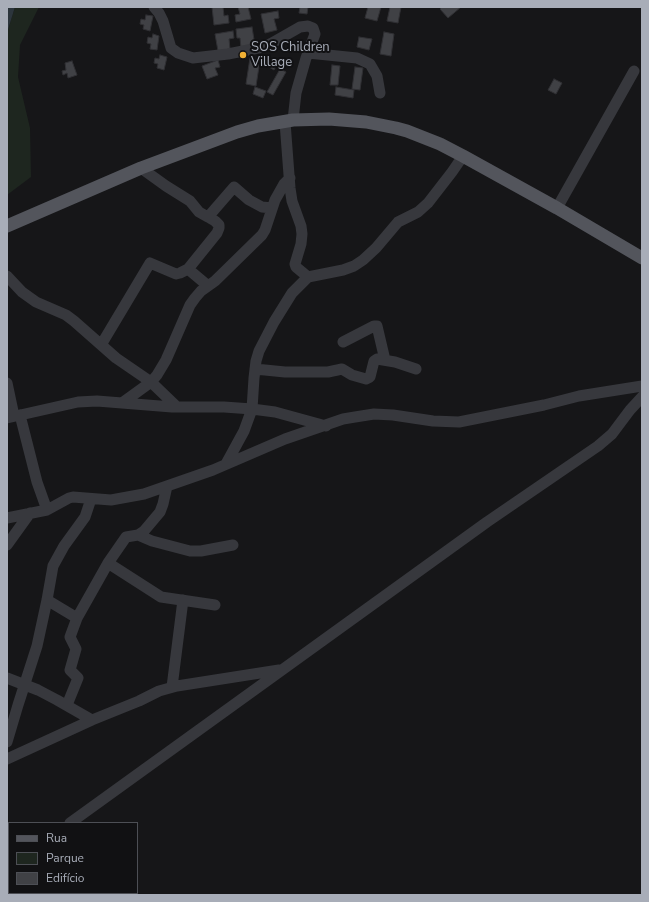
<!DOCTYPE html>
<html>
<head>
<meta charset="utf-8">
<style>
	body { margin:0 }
	#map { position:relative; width:649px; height:902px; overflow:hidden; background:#161618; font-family:"Nunito Sans",sans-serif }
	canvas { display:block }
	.frame { position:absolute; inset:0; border:8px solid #a8adb8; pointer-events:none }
	.legend { position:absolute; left:8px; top:822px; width:130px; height:72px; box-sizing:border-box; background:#111113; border:1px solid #4d4f55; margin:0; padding:5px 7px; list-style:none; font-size:12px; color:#a8adb8 }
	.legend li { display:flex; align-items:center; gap:8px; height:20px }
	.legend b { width:20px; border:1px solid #4d4f55 }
</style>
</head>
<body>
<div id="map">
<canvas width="649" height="902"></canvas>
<div class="frame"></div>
<ul class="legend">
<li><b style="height:5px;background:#53555c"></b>Rua</li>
<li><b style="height:11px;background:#1e261f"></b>Parque</li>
<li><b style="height:11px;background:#404145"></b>Edifício</li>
</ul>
</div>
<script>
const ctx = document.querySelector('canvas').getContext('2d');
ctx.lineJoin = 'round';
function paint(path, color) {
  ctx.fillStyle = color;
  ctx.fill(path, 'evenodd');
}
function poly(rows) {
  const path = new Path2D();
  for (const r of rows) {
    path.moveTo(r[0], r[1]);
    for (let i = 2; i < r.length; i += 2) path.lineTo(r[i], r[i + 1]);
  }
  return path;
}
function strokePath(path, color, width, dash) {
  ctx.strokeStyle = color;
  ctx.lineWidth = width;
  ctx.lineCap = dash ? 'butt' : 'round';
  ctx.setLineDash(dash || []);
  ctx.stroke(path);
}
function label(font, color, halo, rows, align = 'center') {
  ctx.font = font + ' "Nunito Sans",sans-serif';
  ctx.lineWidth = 4;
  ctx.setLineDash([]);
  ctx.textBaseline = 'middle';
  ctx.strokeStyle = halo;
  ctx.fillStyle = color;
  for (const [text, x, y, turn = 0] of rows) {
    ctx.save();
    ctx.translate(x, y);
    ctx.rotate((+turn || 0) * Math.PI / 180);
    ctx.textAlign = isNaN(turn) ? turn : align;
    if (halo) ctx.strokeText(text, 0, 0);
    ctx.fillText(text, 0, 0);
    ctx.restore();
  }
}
paint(poly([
	[15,7,39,7,20,45,18,77,30,128,31,177,7,195,7,33]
]), '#1e261f');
paint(poly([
	[7,7,15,7,7,33]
]), '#2c353c');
const building = poly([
	[212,7,223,7,224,16,228,15,229,23,214,25,212,7],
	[238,7,248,7,251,19,236,22,235,15,240,14,238,7],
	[300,7,308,7,307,14,299,13,300,7],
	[368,7,381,7,377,21,365,18,368,7],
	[390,7,401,7,398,23,387,21,390,7],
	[442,7,461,7,448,18,440,9,442,7],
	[278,11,279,18,274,19,277,30,265,33,261,14,278,11],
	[146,15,153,16,150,31,143,29,144,25,140,24,141,19,145,20,146,15],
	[252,27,255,46,241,48,240,38,237,38,236,29,252,27],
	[233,31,234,38,229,39,230,49,218,51,215,34,233,31],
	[384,32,394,34,391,56,380,54,384,32],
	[153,34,159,36,157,50,150,49,151,44,147,43,148,37,152,38,153,34],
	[359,37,372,39,369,50,357,47,359,37],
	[160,55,167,57,164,70,157,68,158,64,154,63,155,58,159,59,160,55],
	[250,58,260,60,256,86,246,84,250,58],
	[267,58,277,64,274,70,264,64,267,58],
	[218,60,220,67,215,68,218,75,207,79,202,66,218,60],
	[72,61,77,75,68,78,67,73,63,75,62,71,66,70,65,63,72,61],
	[332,65,340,66,338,85,330,85,332,65],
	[355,67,363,68,360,90,352,89,355,67],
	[280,69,286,72,273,95,267,92,280,69],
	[554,79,562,83,556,94,548,90,554,79],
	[255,87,266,91,263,98,253,94,255,87],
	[336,87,354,90,353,98,335,95,336,87]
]);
paint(building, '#404145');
strokePath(building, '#303034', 1);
strokePath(poly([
	[154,7,159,13,163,21,171,48,178,53,193,58,228,54,263,47,272,43,300,27,308,26,313,28,315,34,306,58,296,93,293,120],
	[308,53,357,58,370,64,377,76,380,93],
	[285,122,290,188,292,201,301,226,302,234,301,244,295,264,296,267,308,277],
	[557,208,634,71],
	[208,217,234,187,249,200,262,207,272,208],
	[188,269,207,285],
	[7,276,22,292,36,302,66,315,74,321,116,358,151,382,177,407],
	[343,342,374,326,377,326,385,360],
	[101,345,150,263,176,274,180,273,188,269,217,233,219,228,219,225,215,221,199,212,190,201,166,186,141,168],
	[255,369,285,372,328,372,342,369,352,375,366,379,370,377,374,361,377,359,395,362,416,369],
	[7,383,14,416],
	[122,403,151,382,157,375,166,360,190,305,195,298,201,291,215,281,262,235,265,230,275,200,284,184,290,178],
	[20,415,37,482,47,510],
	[7,418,78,402,97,401,172,407,224,407,252,409,275,412,326,426],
	[226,464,244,431,252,409,254,378,256,361,259,351,274,322,292,293,308,277,343,270,354,266,363,260,376,248,398,222,418,212,428,203,452,172,463,156],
	[7,518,47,510,69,498,73,497,111,500,144,494,213,470,285,439,343,419,355,417,374,414,393,415,433,421,459,422,544,405,579,396,642,386],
	[138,535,152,541,190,551,201,551,233,545],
	[7,545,30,513],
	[108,563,161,597,215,605],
	[47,600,77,618],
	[7,678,38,690,57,700,92,720],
	[172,687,183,600],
	[67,705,78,678,70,670,76,649,70,637,77,618,108,563,126,537,138,535,144,531,160,512,163,504,167,486],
	[7,742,18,705,37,646,47,600,53,566,64,546,85,517,91,499],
	[7,759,92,720,139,701,159,691,177,686,279,670],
	[70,823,487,522,598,446,612,434,630,410,642,397],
	[7,869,9,868]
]), '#37383d', 11);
strokePath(poly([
	[7,226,141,168,237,132,258,126,293,120,329,119,366,122,396,128,407,131,440,144,463,156,557,208,642,258]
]), '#53555c', 13);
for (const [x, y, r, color] of [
	[243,55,4,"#f2b134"]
]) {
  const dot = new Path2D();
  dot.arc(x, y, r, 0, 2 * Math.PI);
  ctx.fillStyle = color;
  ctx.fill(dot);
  strokePath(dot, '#111113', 1.5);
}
label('13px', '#a8adb8', '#111113', [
	["SOS Children",251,48],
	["Village",251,63]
], 'left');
</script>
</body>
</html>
